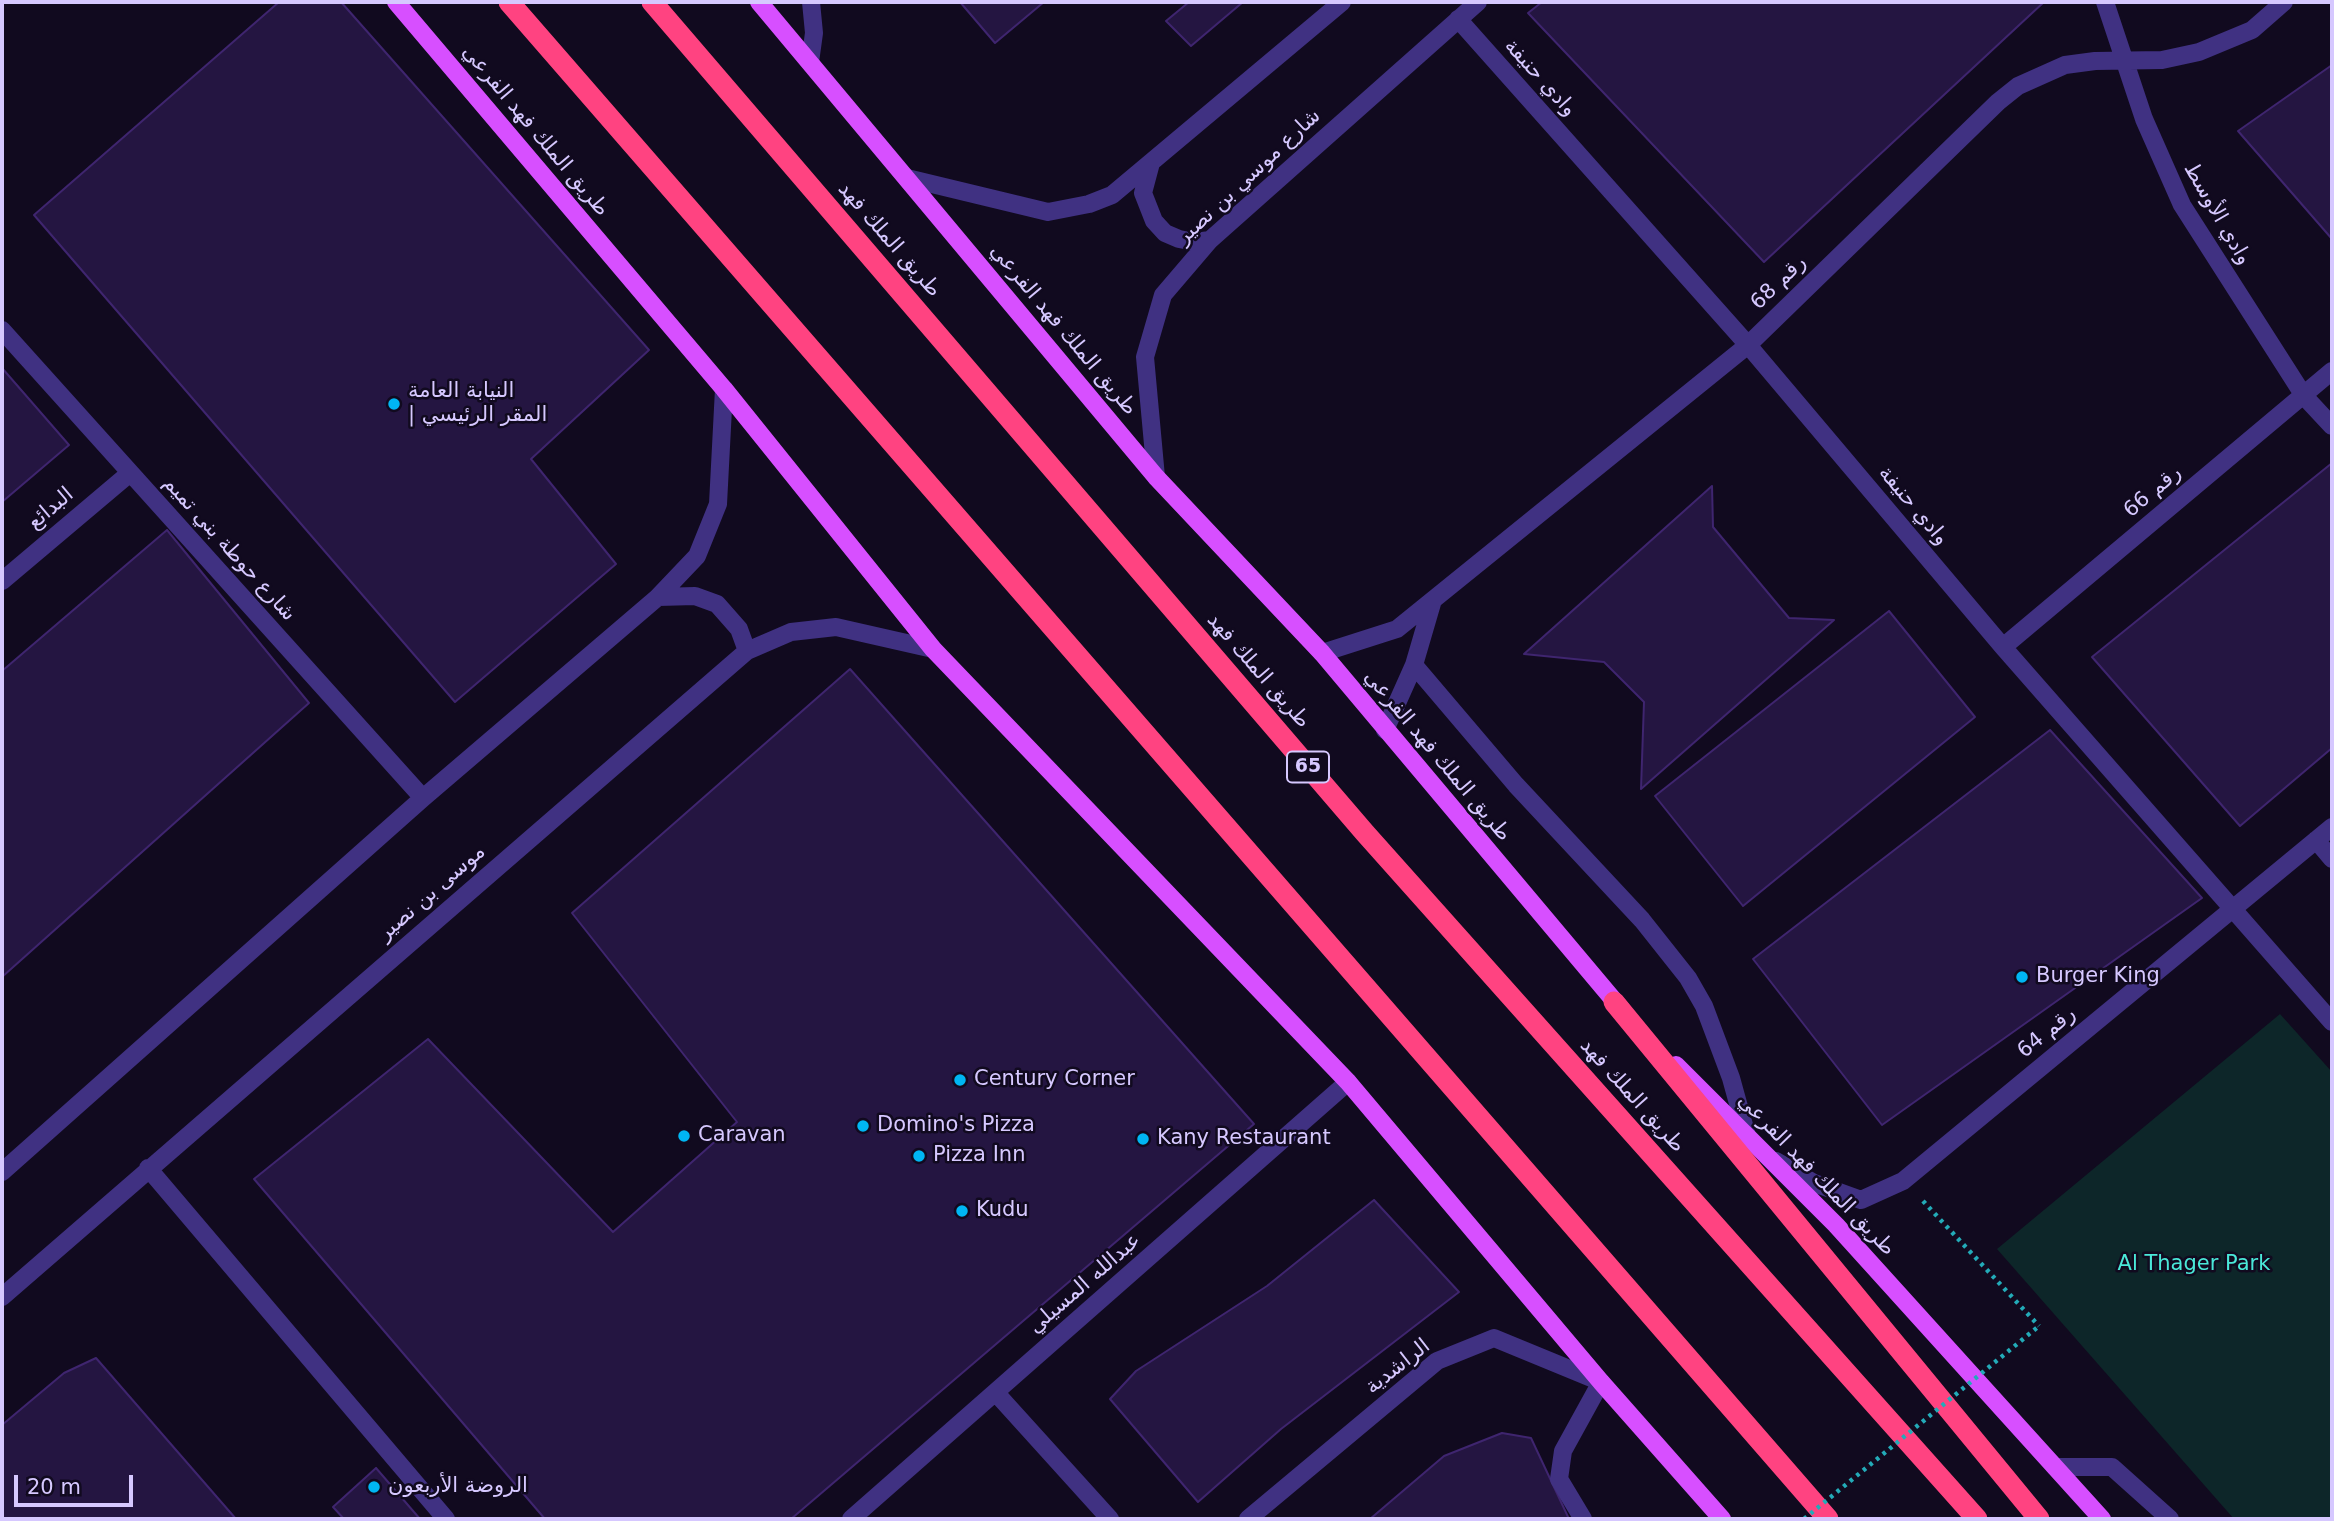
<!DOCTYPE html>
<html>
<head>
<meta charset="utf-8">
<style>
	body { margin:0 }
	#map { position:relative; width:2334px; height:1521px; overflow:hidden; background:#110a1f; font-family:"DejaVu Sans",sans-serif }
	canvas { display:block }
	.frame { position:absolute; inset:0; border:4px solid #d6c8ff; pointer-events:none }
	.scale { position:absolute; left:14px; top:1475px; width:119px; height:32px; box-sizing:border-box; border:4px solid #d6c8ff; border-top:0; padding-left:9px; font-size:21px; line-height:24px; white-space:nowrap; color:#d6c8ff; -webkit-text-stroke:5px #110a1f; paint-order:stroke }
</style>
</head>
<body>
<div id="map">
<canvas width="2334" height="1521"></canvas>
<div class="frame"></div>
<div class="scale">20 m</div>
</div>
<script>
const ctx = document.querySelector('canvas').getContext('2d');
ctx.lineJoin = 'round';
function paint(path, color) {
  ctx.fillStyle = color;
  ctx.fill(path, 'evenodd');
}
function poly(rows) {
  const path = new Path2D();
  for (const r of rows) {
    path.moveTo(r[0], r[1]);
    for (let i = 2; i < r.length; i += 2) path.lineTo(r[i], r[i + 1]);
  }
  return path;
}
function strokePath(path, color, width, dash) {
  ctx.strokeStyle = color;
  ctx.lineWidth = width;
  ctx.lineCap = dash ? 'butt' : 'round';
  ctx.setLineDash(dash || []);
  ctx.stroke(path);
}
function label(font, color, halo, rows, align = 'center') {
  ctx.font = font + ' "DejaVu Sans",Vazirmatn,sans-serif';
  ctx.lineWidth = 5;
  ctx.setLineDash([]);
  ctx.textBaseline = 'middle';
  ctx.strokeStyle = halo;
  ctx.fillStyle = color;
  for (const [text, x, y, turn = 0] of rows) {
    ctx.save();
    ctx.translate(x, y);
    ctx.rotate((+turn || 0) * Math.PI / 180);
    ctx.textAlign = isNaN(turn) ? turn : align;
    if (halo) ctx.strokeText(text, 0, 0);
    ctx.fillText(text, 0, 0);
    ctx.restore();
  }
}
paint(poly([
	[2280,1014,2332,1072,2332,1519,2234,1519,1997,1249]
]), '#0d2629');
const building = poly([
	[279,2,341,2,649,350,531,459,616,564,455,702,34,215,279,2],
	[960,2,1044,2,995,43,960,2],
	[1189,2,1243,2,1191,46,1166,21,1189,2],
	[1542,2,2044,2,1764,262,1528,13,1542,2],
	[2332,65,2332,239,2238,131,2332,65],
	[2,368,69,445,2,502,2,368],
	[2332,463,2332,748,2240,826,2092,657,2332,463],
	[1712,486,1713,527,1789,618,1834,620,1641,789,1644,702,1604,662,1524,654,1712,486],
	[167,530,309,703,2,977,2,671,167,530],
	[1889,611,1975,717,1743,906,1655,796,1889,611],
	[850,669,1254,1124,791,1519,545,1519,254,1179,428,1039,613,1232,737,1122,572,913,850,669],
	[2050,730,2202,898,1882,1125,1753,959,2050,730],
	[1374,1200,1459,1292,1281,1429,1198,1502,1110,1399,1136,1371,1267,1286,1374,1200],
	[96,1358,236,1519,2,1519,2,1425,64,1373,96,1358],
	[1502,1433,1531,1438,1569,1519,1370,1519,1444,1456,1502,1433],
	[376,1468,420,1519,344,1519,333,1507,376,1468]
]);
paint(building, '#241541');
strokePath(building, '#3f256f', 2);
strokePath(poly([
	[1923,1201,2039,1326]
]), '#23abb8', 4.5, [3.5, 5]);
strokePath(poly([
	[2105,2,2144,119,2182,205,2304,396,2332,426],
	[1458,19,1748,345,2003,647,2332,1022],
	[810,62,814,33,811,2],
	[1151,163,1143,193,1154,221,1165,233,1179,239,1195,242,1210,240],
	[907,178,1048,212,1089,204,1112,195,1342,2],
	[2,330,423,798],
	[1156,477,1145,357,1163,295,1210,240,1478,2],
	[2,581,130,473],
	[658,597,695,596,717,604,739,629,747,651],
	[1433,600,1414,665,1516,785,1642,920,1688,978,1704,1006,1731,1078,1747,1136],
	[2003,647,2332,371],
	[1322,653,1397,629,1748,345,1998,102,2018,86,2065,65,2095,61,2162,60,2199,52,2252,30,2284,2],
	[1385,730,1414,665],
	[2316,840,2332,859],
	[1776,1161,1814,1183,1861,1200,1903,1181,2332,827],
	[148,1168,446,1519],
	[2,1172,423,798,658,597,697,556,718,504,724,389],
	[2,1297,747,651,791,632,836,627,933,649],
	[996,1393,1110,1519],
	[2055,1467,2112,1467,2170,1519],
	[851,1519,1348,1082],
	[1248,1519,1437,1361,1494,1338,1601,1382,1563,1451,1559,1479,1583,1519]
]), '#403182', 18);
strokePath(poly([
	[396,2,724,389,933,649,1348,1082,1601,1382,1722,1519],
	[759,2,1156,477,1322,653,1622,1010],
	[1676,1065,1836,1225,2102,1519]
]), '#d74fff', 18);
strokePath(poly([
	[509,2,1828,1519],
	[652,2,1365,833,1977,1519],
	[1614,1002,2039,1519]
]), '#ff4381', 21);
strokePath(poly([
	[1804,1519,2039,1326]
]), '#23abb8', 4.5, [3.5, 5]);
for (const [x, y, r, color] of [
	[394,404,7,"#00b6f3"],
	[2022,977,7,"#00b6f3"],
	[960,1080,7,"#00b6f3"],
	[863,1126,7,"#00b6f3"],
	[684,1136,7,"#00b6f3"],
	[1143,1139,7,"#00b6f3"],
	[919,1156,7,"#00b6f3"],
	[962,1211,7,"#00b6f3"],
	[374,1487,7,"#00b6f3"]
]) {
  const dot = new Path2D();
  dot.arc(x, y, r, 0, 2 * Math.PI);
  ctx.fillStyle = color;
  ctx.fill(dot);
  strokePath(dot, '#110a1f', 2.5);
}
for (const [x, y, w] of [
	[1308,767,42]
]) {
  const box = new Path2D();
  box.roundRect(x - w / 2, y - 15.5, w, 31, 5);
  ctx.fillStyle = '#110a1f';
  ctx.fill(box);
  strokePath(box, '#d6c8ff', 2);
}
label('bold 19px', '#d6c8ff', null, [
	["65",1308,767]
]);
label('21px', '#d6c8ff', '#110a1f', [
	["وادي حنيفة",1540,78,48],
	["طريق الملك فهد الفرعي",535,131,50],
	["شارع موسي بن نصير",1249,177,-43],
	["وادي الأوسط",2217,214,60],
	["طريق الملك فهد",889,240,49],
	["رقم 68",1779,283,-44],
	["طريق الملك فهد الفرعي",1063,330,50],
	["رقم 66",2153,492,-40],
	["وادي حنيفة",1913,506,50],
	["البدائع",51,509,-40],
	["شارع حوطة بني تميم",229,549,48],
	["طريق الملك فهد",1258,671,49],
	["طريق الملك فهد الفرعي",1437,756,50],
	["موسى بن نصير",432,893,-41],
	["رقم 64",2047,1033,-39],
	["طريق الملك فهد",1632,1096,48],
	["طريق الملك فهد الفرعي",1816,1175,46],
	["عبدالله المسيلي",1085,1284,-41],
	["الراشدية",1398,1367,-38]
]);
label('21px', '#d6c8ff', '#110a1f', [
	["النيابة العامة",408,392],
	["| المقر الرئيسي",408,416],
	["Burger King",2036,977],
	["Century Corner",974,1080],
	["Domino's Pizza",877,1126],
	["Caravan",698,1136],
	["Kany Restaurant",1157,1139],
	["Pizza Inn",933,1156],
	["Kudu",976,1211],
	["الروضة الأربعون",388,1487]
], 'left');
label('21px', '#4ae8d8', '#110a1f', [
	["Al Thager Park",2194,1265]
]);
</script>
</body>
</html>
